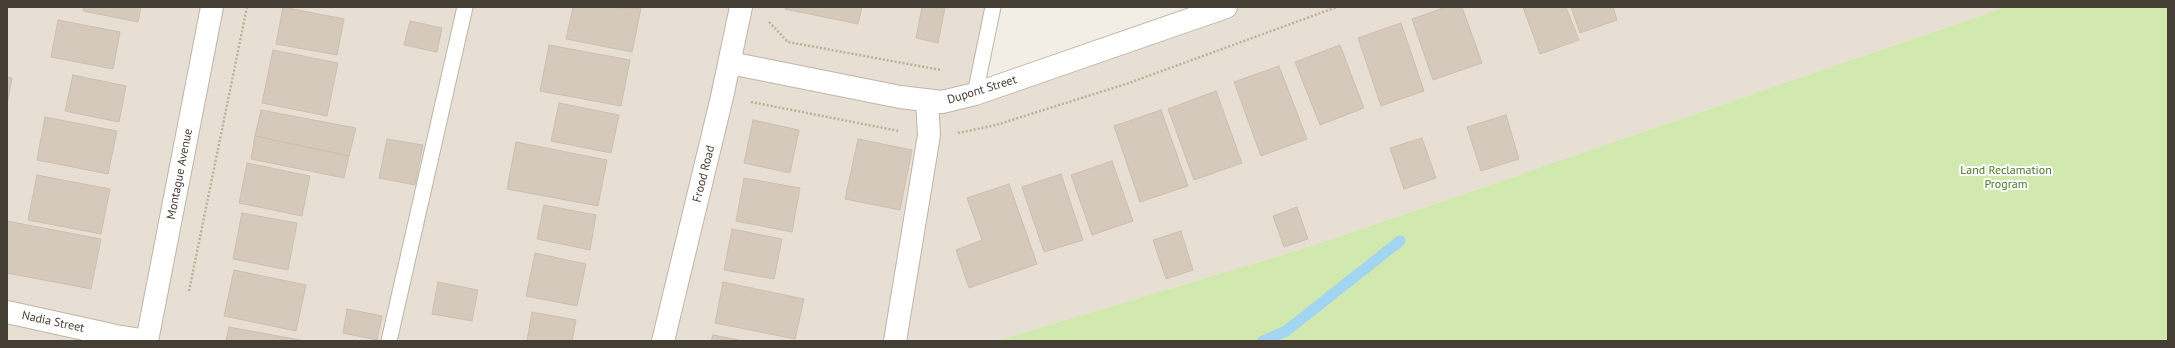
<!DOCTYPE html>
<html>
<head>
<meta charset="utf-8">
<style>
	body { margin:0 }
	#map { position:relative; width:2175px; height:348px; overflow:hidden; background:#f3eee5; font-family:"PT Sans",sans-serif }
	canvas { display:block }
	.frame { position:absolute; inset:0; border:8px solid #453e35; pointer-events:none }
</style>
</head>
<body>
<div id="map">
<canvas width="2175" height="348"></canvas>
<div class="frame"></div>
</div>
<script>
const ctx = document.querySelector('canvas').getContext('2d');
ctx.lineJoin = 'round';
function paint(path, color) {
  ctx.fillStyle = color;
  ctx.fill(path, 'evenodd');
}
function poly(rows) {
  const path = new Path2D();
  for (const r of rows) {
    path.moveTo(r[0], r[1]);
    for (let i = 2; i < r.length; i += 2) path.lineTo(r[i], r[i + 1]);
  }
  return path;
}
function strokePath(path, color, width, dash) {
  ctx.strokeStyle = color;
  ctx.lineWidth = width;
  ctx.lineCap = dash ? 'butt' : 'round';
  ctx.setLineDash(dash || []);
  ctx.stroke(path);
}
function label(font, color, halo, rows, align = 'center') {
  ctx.font = font + ' "PT Sans",sans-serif';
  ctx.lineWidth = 4;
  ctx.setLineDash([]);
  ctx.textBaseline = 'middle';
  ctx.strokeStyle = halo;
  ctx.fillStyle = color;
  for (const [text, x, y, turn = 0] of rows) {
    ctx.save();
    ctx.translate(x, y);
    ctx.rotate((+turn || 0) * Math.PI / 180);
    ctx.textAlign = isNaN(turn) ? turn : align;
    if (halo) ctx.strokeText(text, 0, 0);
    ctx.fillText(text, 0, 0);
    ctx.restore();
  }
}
paint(poly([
	[7,7,995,7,978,89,1212,7,2005,7,1318,244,996,341,7,341]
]), '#e7dfd3');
paint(poly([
	[2005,7,2168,7,2168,341,996,341,1318,244]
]), '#d1e8ae');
strokePath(poly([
	[1263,341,1286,331,1400,241]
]), '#a1d5f0', 11);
const building = poly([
	[84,7,141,7,138,22,83,11,84,7],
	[283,7,344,19,337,55,276,44,283,7],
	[573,7,641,8,632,52,566,39,573,7],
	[785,7,862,7,858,24,785,9,785,7],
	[922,7,945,8,938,43,916,38,922,7],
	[1446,7,1462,7,1482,63,1433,80,1412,19,1446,7],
	[1523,7,1566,7,1579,40,1540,54,1523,7],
	[1571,7,1613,7,1617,20,1580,33,1571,7],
	[58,20,120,32,113,69,51,57,58,20],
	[410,21,442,28,437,52,404,45,410,21],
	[1401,23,1424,91,1381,106,1358,38,1401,23],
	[549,45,630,60,621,106,540,91,549,45],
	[1340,45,1364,108,1320,125,1295,62,1340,45],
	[273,50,338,63,327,116,262,103,273,50],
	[1279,66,1307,139,1261,156,1234,82,1279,66],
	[73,75,126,86,119,122,65,111,73,75],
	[7,77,12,78,7,105,7,77],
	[1216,91,1242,163,1194,180,1168,109,1216,91],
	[559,103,619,115,611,153,551,141,559,103],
	[261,110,356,128,349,156,255,136,261,110],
	[1161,110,1188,186,1140,202,1114,126,1161,110],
	[1506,115,1519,159,1481,171,1467,127,1506,115],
	[45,117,117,131,108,174,37,160,45,117],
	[753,120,799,130,790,173,744,163,753,120],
	[255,136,349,156,344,178,251,159,255,136],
	[1422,138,1436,178,1404,189,1390,148,1422,138],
	[387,139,423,145,415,185,379,178,387,139],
	[858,139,912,150,900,210,845,199,858,139],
	[516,142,607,160,598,206,507,189,516,142],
	[1112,161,1133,221,1092,235,1071,175,1112,161],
	[247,163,310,176,302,216,239,203,247,163],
	[1061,174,1083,240,1044,252,1022,187,1061,174],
	[37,175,110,189,101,234,28,220,37,175],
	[744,178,800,188,792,232,736,221,744,178],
	[1009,184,1037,264,969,288,956,250,982,240,967,198,1009,184],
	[544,205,596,215,590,250,537,239,544,205],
	[1297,207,1308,239,1284,247,1273,216,1297,207],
	[242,213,297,223,288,270,233,259,242,213],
	[7,221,101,239,91,289,7,273,7,221],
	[732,229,782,239,774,279,724,270,732,229],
	[1181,231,1193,270,1166,279,1153,240,1181,231],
	[535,253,586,264,577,306,526,296,535,253],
	[234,270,306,285,296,331,224,316,234,270],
	[438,282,478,290,472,321,432,314,438,282],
	[723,282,804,299,795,339,715,323,723,282],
	[347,309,382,316,377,340,343,333,347,309],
	[532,312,576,320,572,341,527,341,532,312],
	[229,327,305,341,226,341,229,327],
	[713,335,744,341,711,341,713,335]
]);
paint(building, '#d4c9bb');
strokePath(building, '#cfc0ae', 1);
const service = poly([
	[975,94,993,7],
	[389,341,465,7]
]);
const minor = poly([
	[730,63,900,97,942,102,975,94,1226,7],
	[7,312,116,336,147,341],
	[147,341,212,7],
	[895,341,929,135,927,100]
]);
const tertiary = poly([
	[663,341,722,97,741,7]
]);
strokePath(service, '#beb5a8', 17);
strokePath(minor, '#beb5a8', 24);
strokePath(tertiary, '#beb5a8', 24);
strokePath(poly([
	[769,22,788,42,941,70],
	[751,102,899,131],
	[958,133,996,125,1129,83,1337,7],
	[189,291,247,7]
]), '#c0b099', 2.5, [2, 2]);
strokePath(service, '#fff', 15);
strokePath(minor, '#fff', 22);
strokePath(tertiary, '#fff', 22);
label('12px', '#453e35', '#fff', [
	["Dupont Street",982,90,-17],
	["Montague Avenue",180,174,-79],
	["Frood Road",704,174,-76],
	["Nadia Street",53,322,12]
]);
label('12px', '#4b7728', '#fff', [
	["Land Reclamation",2006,171],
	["Program",2006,185]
]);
</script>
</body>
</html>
